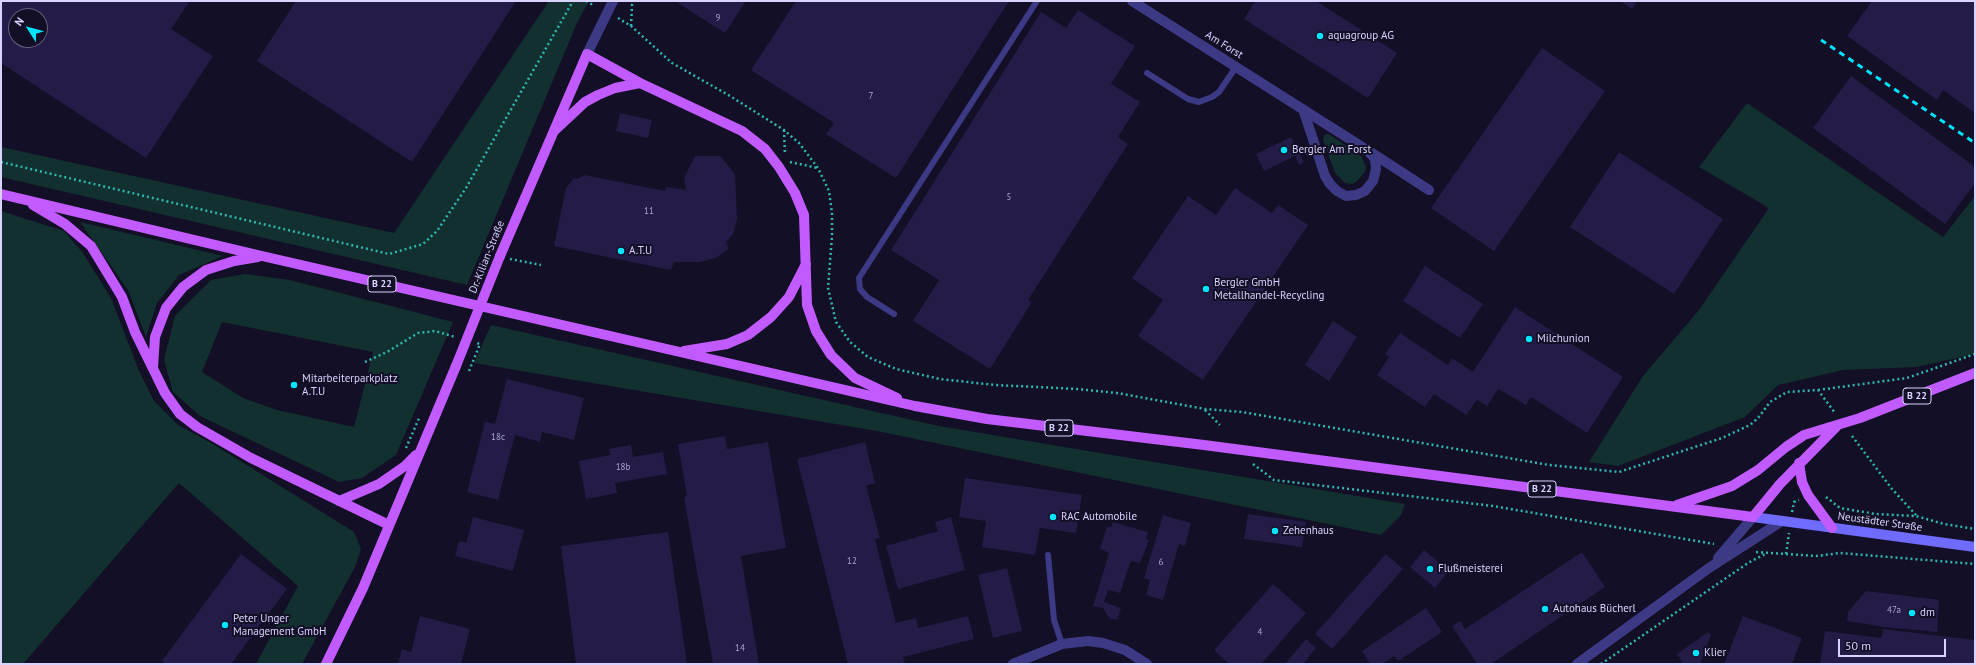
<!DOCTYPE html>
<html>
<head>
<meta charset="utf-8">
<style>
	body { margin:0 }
	#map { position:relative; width:1976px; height:665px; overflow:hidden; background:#130f26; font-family:"PT Sans",sans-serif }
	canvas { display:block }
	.frame { position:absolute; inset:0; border:2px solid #d9d4ff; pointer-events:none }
	.north { position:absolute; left:8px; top:8px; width:40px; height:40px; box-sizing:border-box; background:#130f26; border:1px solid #625e7d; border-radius:50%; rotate:306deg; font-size:11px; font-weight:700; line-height:16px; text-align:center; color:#d9d4ff }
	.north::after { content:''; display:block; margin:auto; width:14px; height:18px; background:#00e5ff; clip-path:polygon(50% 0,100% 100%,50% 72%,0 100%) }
	.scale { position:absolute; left:1838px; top:639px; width:108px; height:18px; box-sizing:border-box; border:2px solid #d9d4ff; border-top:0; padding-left:5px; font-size:12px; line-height:14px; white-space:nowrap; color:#d9d4ff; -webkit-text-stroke:3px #130f26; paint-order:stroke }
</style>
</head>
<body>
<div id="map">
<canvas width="1976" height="665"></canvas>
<div class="frame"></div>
<div class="north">N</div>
<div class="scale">50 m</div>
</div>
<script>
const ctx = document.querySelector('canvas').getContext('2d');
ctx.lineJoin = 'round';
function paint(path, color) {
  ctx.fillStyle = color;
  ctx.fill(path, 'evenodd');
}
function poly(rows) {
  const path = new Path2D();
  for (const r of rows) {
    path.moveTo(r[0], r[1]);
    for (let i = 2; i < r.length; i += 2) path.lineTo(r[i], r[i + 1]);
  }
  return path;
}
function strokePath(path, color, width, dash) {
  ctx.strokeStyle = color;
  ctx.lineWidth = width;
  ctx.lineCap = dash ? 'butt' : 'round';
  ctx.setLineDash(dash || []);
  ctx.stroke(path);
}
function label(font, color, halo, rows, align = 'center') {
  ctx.font = font + ' "PT Sans",sans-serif';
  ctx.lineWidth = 4;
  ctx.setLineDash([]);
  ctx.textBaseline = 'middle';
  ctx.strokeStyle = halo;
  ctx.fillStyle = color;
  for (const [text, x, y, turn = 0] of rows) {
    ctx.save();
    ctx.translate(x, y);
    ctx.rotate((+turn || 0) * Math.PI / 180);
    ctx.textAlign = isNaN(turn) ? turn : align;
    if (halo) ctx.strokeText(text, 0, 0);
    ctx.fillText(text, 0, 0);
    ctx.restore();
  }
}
paint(poly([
	[549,1,589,1,577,23,467,285,1,177,1,147,394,233],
	[1747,103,1943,237,1975,196,1975,354,1916,367,1843,370,1778,385,1745,417,1618,466,1589,462,1643,376,1699,310,1769,208,1699,167],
	[1329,134,1362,157,1366,167,1365,172,1356,182,1351,184,1345,183,1335,173,1323,140,1324,135],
	[1,211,64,231,83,253,111,298,139,371,154,401,178,425,213,444,354,532,361,549,355,567,302,664,256,664,298,586,179,483,23,664,1,664],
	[80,222,223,256,179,275,157,303,146,337,128,290],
	[245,274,290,280,453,322,396,455,362,478,339,482,200,416,173,392,164,360,175,316,211,280],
	[222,322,373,352,354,427,277,410,243,398,202,372],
	[491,325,939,426,1405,504,1401,515,1381,535,877,431,474,363]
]), '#12302f');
paint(poly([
	[1,1,190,1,171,29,213,56,146,158,1,63],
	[16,16,40,16,40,40,16,40],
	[296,1,516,1,412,162,257,61],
	[679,1,746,1,725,33,678,3],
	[796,1,1009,1,896,178,826,134,834,123,751,70],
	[1255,1,1316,1,1397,53,1368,98,1244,19],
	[1620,1,1637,1,1632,9],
	[1872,1,1975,1,1975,113,1943,90,1937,100,1847,36],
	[1078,10,1135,46,1111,84,1140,102,1118,137,1128,144,1028,300,1032,302,990,369,913,321,939,280,891,250,1041,12,1066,28],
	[1542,48,1605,91,1494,251,1431,208],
	[1851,76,1975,167,1975,183,1945,224,1813,128],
	[620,113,652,120,648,138,616,131],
	[1291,137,1304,162,1299,165,1295,156,1264,171,1256,154],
	[1619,152,1723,219,1674,294,1570,227],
	[695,156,720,156,735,174,737,219,733,234,726,242,729,248,718,257,700,262,674,262,671,270,554,246,566,188,574,178,578,179,584,175,665,191,666,187,686,190,684,178],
	[1235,188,1272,213,1278,205,1308,225,1203,380,1138,336,1163,300,1132,278,1188,196,1216,215],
	[1425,266,1483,304,1460,338,1403,301],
	[1515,307,1623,377,1587,433,1531,397,1526,405,1498,389,1487,406,1477,400,1466,415,1434,394,1425,407,1377,375,1389,357,1385,354,1400,333,1448,365,1452,358,1473,372],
	[1333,321,1357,337,1329,381,1305,365],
	[507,379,584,398,574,440,542,432,540,442,515,435,498,500,467,492,485,422,495,424],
	[725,436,727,449,768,442,786,548,741,556,759,664,713,664,684,497,687,496,678,444],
	[865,442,875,483,866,486,880,538,875,539,896,623,916,618,918,628,968,616,974,639,903,657,905,664,848,664,797,459],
	[631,445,633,457,663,452,667,474,615,483,617,493,586,499,579,461,610,455,609,449],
	[965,478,1082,495,1076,533,1040,528,1035,555,982,547,986,521,959,517],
	[1248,514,1306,522,1302,547,1244,539],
	[1163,515,1191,523,1185,546,1179,544,1163,600,1146,595,1150,580,1144,578],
	[473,517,524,530,513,571,455,556,459,541,466,543],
	[951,517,965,570,898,589,886,546,938,531,935,522],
	[1113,522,1148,532,1146,539,1149,540,1140,563,1131,561,1120,593,1108,590,1104,602,1121,608,1117,620,1109,618,1103,608,1093,606,1109,553,1100,549,1107,527,1111,527],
	[668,532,687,664,576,664,561,546],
	[1424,550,1449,571,1435,588,1410,567],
	[1582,552,1605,587,1491,664,1477,664,1452,626,1460,621,1465,629],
	[241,554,287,589,231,664,166,664,162,661],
	[1386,554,1403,569,1332,649,1315,634],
	[1007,568,1022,631,993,638,978,575],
	[1273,584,1306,613,1261,664,1229,664,1214,650],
	[1866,591,1939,600,1937,632,1884,627,1847,621,1848,612],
	[1426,608,1442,632,1398,661,1394,656,1382,664,1370,664,1362,651],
	[420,616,470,629,461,664,398,664,402,649,411,652],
	[1743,616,1802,638,1792,664,1724,664],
	[1883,629,1975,640,1975,664,1820,664,1825,631,1881,638],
	[1708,632,1711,635,1700,664,1683,664,1677,654],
	[1306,639,1316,648,1303,664,1285,664]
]), '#241b47');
strokePath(poly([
	[586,1,593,5],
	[618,18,631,26,672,63,730,96,784,130,799,143,818,168,829,191,832,213,832,236,828,288,836,322,850,342,868,357,896,369,940,379,995,385,1077,389,1117,393,1205,409,1242,412,1549,465,1619,472,1722,438,1750,425,1758,418,1770,402,1787,392,1818,390,1835,413],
	[631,26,632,5,634,1],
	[784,130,785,155],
	[1,162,389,254,423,244,437,231,466,188,573,1],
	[790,162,818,168],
	[510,259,541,265],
	[365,362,387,352,418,333,435,331,455,337],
	[469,371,480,344,477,343],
	[1818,390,1907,378,1975,354],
	[1205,410,1220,425],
	[1852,436,1892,489,1916,515],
	[406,448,420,416],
	[1253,464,1274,480,1493,506,1714,544],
	[1826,497,1840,508,1875,514,1916,516,1944,524,1975,529],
	[1792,512,1794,502,1799,500],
	[1756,552,1816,556,1840,553,1975,564],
	[1786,554,1789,533],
	[1601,664,1748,563,1765,554]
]), '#2fb8b0', 2.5, [2, 3]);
strokePath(poly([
	[1147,73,1188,99,1199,102,1212,97,1219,92,1236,67],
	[894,314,867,297,860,289,859,278,1037,1],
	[1048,555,1054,620,1062,644]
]), '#3d3a85', 6);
strokePath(poly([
	[1132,1,1367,150,1375,159,1376,169,1373,181,1365,191,1356,195,1346,196,1337,191,1330,184,1325,176,1303,109],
	[587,54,613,1],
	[1372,153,1429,190],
	[1718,558,1753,517],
	[1013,664,1062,644,1088,641,1103,643,1125,650,1147,664],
	[1577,664,1709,568,1782,521]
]), '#3d3a85', 10);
strokePath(poly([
	[1753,517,1975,547]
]), '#6f6bff', 10);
strokePath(poly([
	[555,130,585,102,598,95,615,88,640,83],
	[1,194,262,256,915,406,987,419,1204,445,1753,517,1780,484,1837,426],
	[33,205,65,224,91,246,122,297,135,332,165,393,180,414,197,427,251,458,389,525],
	[500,256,587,54,640,83,742,131,765,149,779,167,795,193,804,215,807,305,816,331,831,355,855,378,897,398],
	[684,351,727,344,748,335,771,317,789,297,806,264],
	[153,367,155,337,166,308,183,287,206,270,234,261,258,257],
	[1799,463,1802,482,1808,495,1832,528],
	[339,501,379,484,405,466,416,455],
	[1677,505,1732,486,1758,470,1786,447,1804,435,1860,418,1975,373],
	[326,664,363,588,456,366]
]), '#c25bff', 10);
strokePath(poly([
	[1821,40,1975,143]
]), '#00e5ff', 3, [6, 5]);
strokePath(poly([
	[456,366,500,256]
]), '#c25bff', 10);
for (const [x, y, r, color] of [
	[1320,36,4,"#00e5ff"],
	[1284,150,4,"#00e5ff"],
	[621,251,4,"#00e5ff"],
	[1206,289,4,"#00e5ff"],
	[1529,339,4,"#00e5ff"],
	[294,385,4,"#00e5ff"],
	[1053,517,4,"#00e5ff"],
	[1275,531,4,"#00e5ff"],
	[1430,569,4,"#00e5ff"],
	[1545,609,4,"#00e5ff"],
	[1912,613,4,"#00e5ff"],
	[225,625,4,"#00e5ff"],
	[1696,653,4,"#00e5ff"]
]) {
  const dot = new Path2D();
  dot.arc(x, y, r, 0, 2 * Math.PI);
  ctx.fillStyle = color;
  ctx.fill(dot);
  strokePath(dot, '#130f26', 1.5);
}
label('9px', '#aca6d1', null, [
	["9",718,18],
	["7",871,96],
	["5",1009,197],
	["11",649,211],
	["18c",498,437],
	["18b",623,467],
	["12",852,561],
	["6",1161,562],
	["47a",1894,610],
	["4",1260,632],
	["14",740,648]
]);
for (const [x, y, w] of [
	[382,284,28],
	[1917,396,28],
	[1059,428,28],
	[1542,489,28]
]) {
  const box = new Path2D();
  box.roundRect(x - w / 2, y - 8, w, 16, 3);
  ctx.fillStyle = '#130f26';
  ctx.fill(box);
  strokePath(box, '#d9d4ff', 1);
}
label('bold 10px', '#d9d4ff', null, [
	["B 22",382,284],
	["B 22",1917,396],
	["B 22",1059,428],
	["B 22",1542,489]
]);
label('11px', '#d9d4ff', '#130f26', [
	["aquagroup AG",1328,36],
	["Bergler Am Forst",1292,150],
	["A.T.U",629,251],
	["Bergler GmbH",1214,283],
	["Metallhandel-Recycling",1214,296],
	["Milchunion",1537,339],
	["Mitarbeiterparkplatz",302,379],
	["A.T.U",302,392],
	["RAC Automobile",1061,517],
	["Zehenhaus",1283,531],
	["Flußmeisterei",1438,569],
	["Autohaus Bücherl",1553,609],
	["dm",1920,613],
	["Peter Unger",233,619],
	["Management GmbH",233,632],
	["Klier",1704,653]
], 'left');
label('11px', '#d9d4ff', '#130f26', [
	["Am Forst",1224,45,32],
	["Dr.-Kilian-Straße",487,257,-68],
	["Neustädter Straße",1880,522,8]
]);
</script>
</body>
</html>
